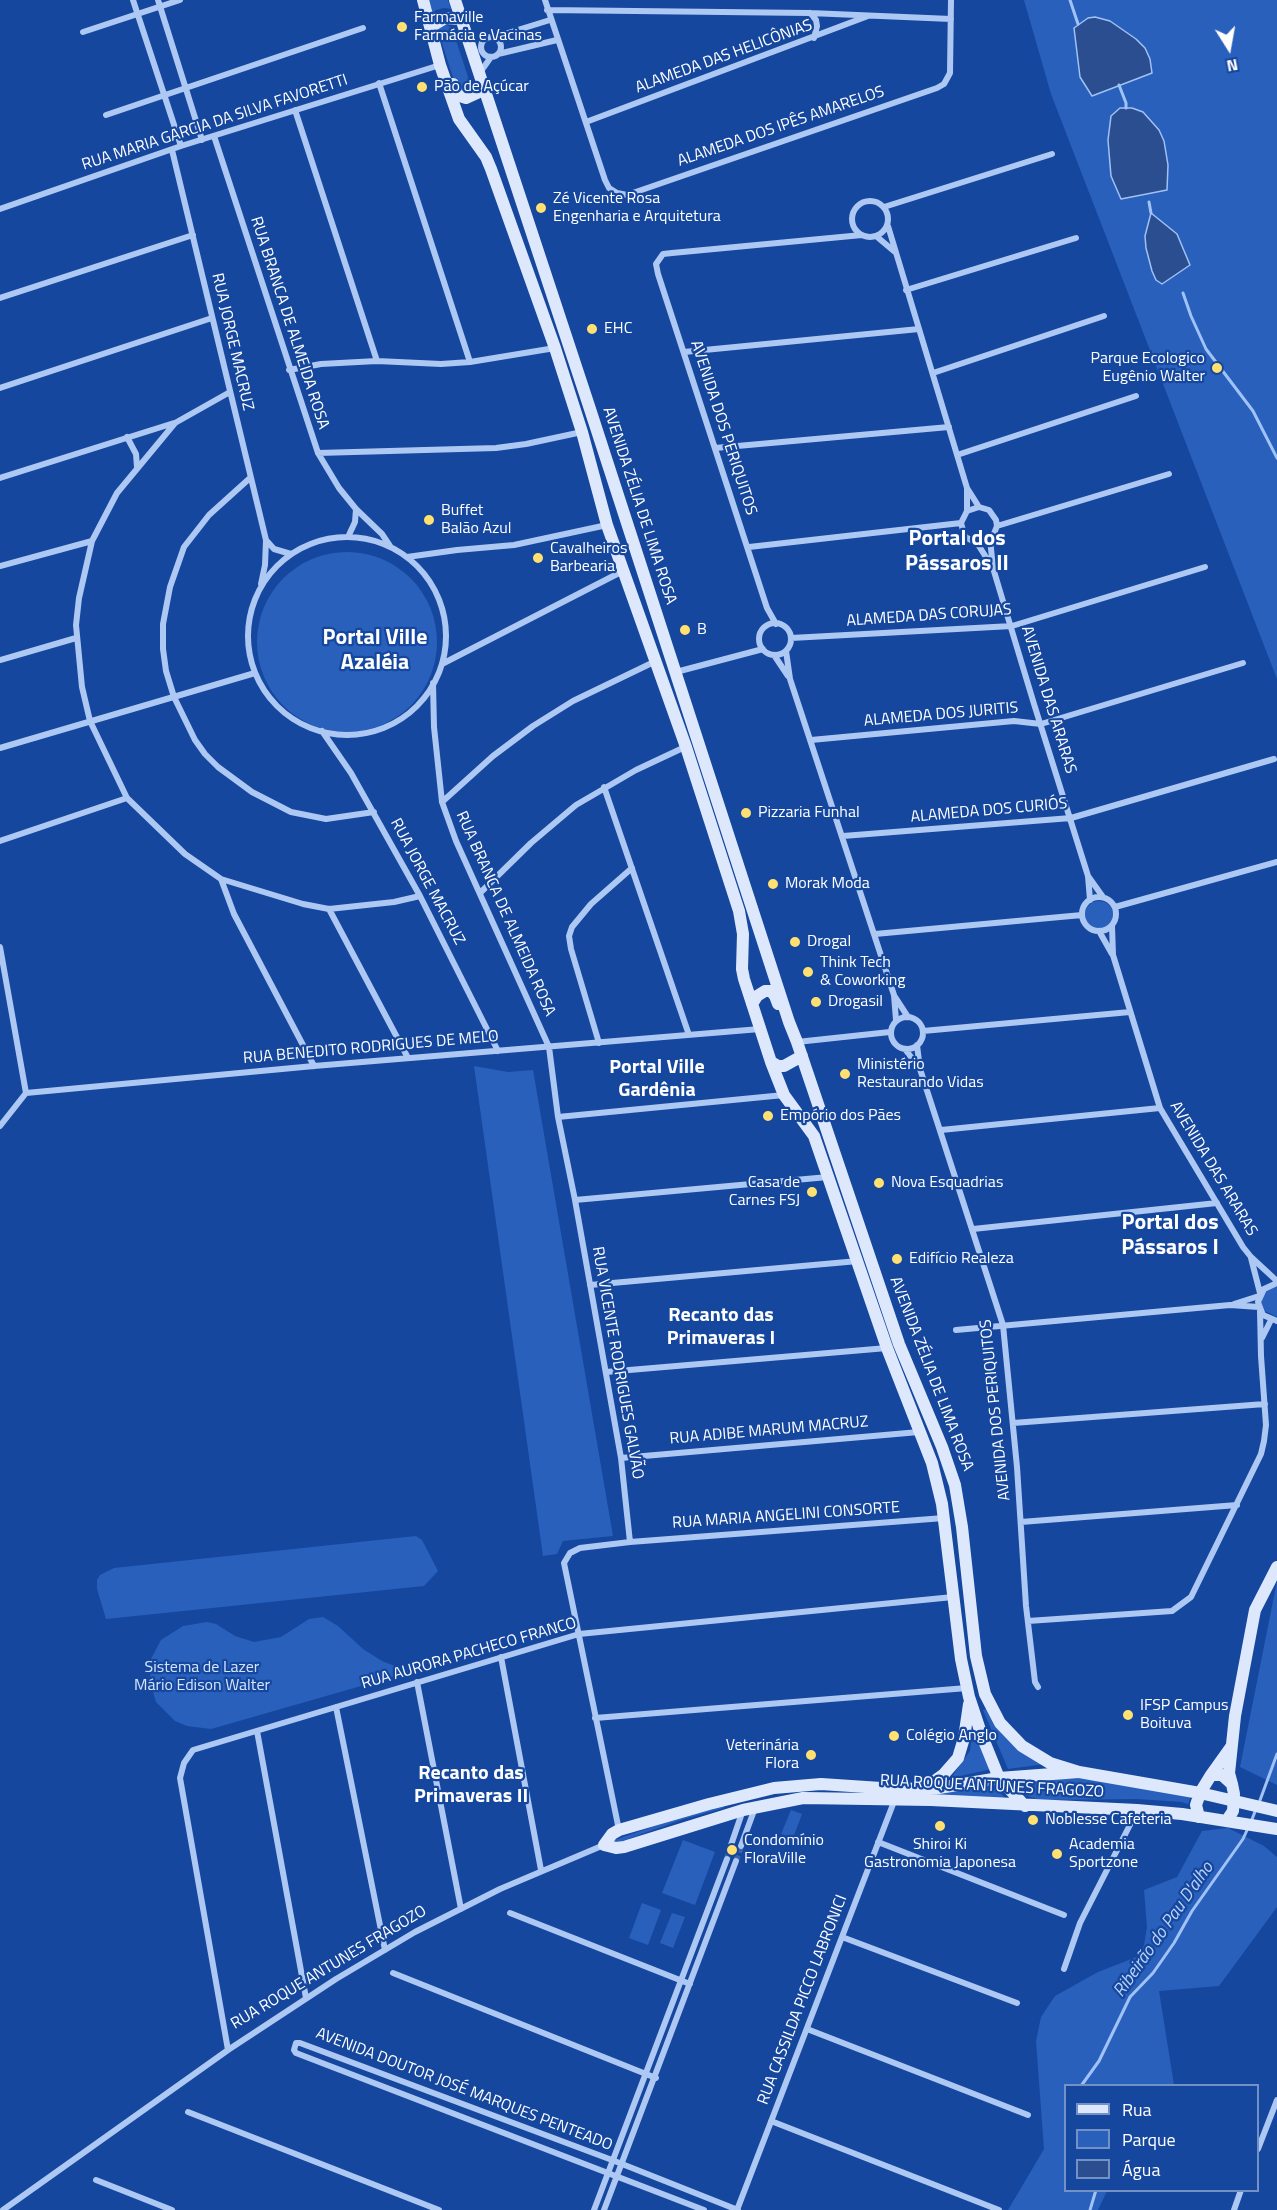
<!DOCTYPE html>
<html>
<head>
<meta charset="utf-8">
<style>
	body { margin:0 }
	#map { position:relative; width:1277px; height:2210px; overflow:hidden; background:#15479e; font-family:"Titillium Web",sans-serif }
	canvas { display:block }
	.legend { position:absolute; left:1064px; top:2084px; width:195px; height:108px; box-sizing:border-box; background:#15479e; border:2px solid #7391c5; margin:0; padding:8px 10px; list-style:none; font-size:18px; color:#fff }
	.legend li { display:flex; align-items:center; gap:12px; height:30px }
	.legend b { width:30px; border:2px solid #7391c5 }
	.north { position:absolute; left:1199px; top:18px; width:60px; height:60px; -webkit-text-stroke:4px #15479e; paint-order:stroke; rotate:169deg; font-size:16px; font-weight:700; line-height:24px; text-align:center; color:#fff }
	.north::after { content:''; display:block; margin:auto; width:21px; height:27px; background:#fff; clip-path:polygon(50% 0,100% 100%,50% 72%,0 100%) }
</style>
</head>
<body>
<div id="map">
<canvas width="1277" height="2210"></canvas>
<ul class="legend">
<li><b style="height:8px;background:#dde8fd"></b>Rua</li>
<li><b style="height:16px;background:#2960bc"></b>Parque</li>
<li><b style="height:16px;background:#2a4e8f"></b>Água</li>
</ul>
<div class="north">N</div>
</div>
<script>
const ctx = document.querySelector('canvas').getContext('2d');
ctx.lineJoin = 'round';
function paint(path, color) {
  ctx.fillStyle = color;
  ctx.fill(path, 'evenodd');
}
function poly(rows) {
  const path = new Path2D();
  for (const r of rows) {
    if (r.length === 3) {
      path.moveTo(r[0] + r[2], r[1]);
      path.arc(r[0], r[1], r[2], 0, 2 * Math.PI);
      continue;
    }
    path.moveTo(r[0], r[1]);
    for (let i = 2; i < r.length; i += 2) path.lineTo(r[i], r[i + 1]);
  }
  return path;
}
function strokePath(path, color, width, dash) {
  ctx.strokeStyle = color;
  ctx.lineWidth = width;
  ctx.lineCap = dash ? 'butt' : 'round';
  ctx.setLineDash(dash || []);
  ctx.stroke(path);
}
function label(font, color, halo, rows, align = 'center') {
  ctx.font = font + ' "Titillium Web",sans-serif';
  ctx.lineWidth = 4.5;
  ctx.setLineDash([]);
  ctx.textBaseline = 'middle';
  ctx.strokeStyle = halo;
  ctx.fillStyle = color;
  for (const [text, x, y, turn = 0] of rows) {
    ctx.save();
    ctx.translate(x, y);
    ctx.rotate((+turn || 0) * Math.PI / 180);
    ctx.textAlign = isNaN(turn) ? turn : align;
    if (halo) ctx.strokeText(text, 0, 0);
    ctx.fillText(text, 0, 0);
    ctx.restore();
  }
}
paint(poly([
	[428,0,448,0,451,9,444,8,436,10,431,15],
	[1024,0,1277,0,1277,679,1051,94],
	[445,24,452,28,470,83,470,89,467,93,457,90,439,34,438,29],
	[347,642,90],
	[1099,915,14],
	[474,1066,508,1072,533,1070,613,1536,563,1541,557,1554,543,1556],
	[1271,1287,1277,1287,1277,1317,1265,1311,1261,1302,1264,1293],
	[416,1536,422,1540,438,1571,424,1586,106,1619,97,1589,97,1580,100,1575,114,1568],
	[1277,1581,1277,1785,1240,1767],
	[323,1617,338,1626,363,1649,382,1661,410,1672,211,1729,187,1726,175,1721,156,1702,150,1682,151,1659,161,1640,183,1626,207,1622,216,1624,235,1636,254,1642,281,1637,309,1619],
	[987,1709,1045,1764,1008,1769,983,1710],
	[973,1726,992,1769,951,1778,970,1751],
	[1053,1777,1114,1781,1191,1796,1188,1804,1182,1802,1137,1799,1040,1800,1024,1795,1017,1790,1015,1786,1017,1782],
	[995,1783,1005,1799,910,1794],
	[723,1806,724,1808,684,1819,611,1845,609,1842,683,1816],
	[791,1810,802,1814,793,1838,781,1834],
	[1228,1828,1264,1846,1277,1857,1277,1907,1219,1986,1159,1991,1174,2085,1066,2086,1066,2190,1107,2191,1098,2210,1008,2210,1044,2149,1036,2041,1041,2017,1055,1996,1098,1972,1139,1956,1144,1945,1147,1927,1144,1890,1177,1877,1202,1831],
	[683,1840,715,1852,695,1905,662,1893],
	[642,1903,661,1910,648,1945,629,1938],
	[672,1913,685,1917,673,1948,660,1943]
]), '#2960bc');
const water = poly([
	[1095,17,1110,21,1136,39,1145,48,1150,59,1152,73,1092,96,1080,77,1074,28,1088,18,1095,17],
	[1120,108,1132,108,1143,112,1159,130,1164,141,1168,165,1167,190,1121,199,1111,176,1108,140,1111,116,1120,108],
	[1151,213,1177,234,1190,265,1162,284,1156,280,1152,271,1146,248,1145,236,1151,213]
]);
paint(water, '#2a4e8f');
strokePath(water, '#a0c2f6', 1.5);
strokePath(poly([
	[1070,0,1078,24],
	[1119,85,1126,103,1126,108],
	[1149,202,1151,213],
	[1183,293,1191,316,1206,349,1253,411,1277,458],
	[1259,1803,1277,1754],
	[1251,1822,1256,1809],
	[1081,2086,1099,2061,1130,1997,1153,1973,1174,1943,1192,1911,1243,1839,1248,1828],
	[1090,2210,1096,2190]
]), '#a0c2f6', 3);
strokePath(poly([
	[727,1859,731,1845],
	[736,1861,741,1846]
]), '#3863ad', 6, [6, 3]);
strokePath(poly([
	[133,0,181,146],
	[158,0,202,140],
	[545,0,605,180,609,188,617,193,627,195,937,88,944,84,950,73,951,0],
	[547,10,810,13,951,19],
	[810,13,816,20,817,26,814,38],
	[83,32,180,0],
	[491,47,10],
	[495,37,550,20],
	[498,54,557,40],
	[479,74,491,57],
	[379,83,470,362],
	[295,110,377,361],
	[106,115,363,28],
	[586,122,868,16],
	[214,136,318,453,339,488,356,509,382,534,390,546],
	[172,150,266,540,265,565,261,584],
	[870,219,18],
	[884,207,1052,154],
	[0,209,181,146,440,65],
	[888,226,967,488,979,507,989,510,996,520,997,526,993,536,984,542,977,543,965,537,961,523,967,511,979,507],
	[876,236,895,252],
	[906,290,1076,238],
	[0,298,193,235],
	[684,352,919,329],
	[289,370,321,364,377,361,441,364,470,362,555,348],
	[933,373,1104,316],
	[0,388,212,318],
	[230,392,175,423,117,493,92,541,79,598,76,625,82,687,90,721,127,798,185,854,221,879,303,904,329,909,394,902,420,896],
	[127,437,136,454,137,467],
	[715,448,949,427],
	[318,453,496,448,526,444,582,432],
	[957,455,1136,396],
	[0,478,174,423],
	[250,478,209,515,184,547,170,587,163,624,163,649,166,671,174,697,195,740,205,754,218,767,252,792,291,812,326,819,374,812],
	[967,511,967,488],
	[997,526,1169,474],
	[348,537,355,522,356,509],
	[347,636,99],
	[990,539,993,568,1034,704,1088,876,1103,897],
	[266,540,274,549,291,554],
	[977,543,991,565],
	[749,547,961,523],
	[407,557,457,550,514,545,607,525],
	[0,566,92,541],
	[775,639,16],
	[776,624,767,608,658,274,656,264,663,254,672,253,862,235],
	[791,638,1012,626,1205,567],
	[786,651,790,679,894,995,896,1020],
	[774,655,788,676],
	[0,660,76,638],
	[442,664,623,571],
	[676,672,763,649],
	[433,683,434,727,442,802,456,841,549,1047,558,1117,575,1200,621,1458,630,1542,580,1548,570,1553,564,1563,619,1830],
	[322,731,351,773,420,896,498,1051],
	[811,740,1014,721,1041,724,1243,663],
	[0,748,255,673],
	[604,787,689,1035],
	[442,802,493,756,533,726,573,701,656,661],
	[843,836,1071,818,1274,759],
	[0,841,127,798],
	[1088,876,1090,900],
	[221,879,234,914,314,1066],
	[480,893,531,843,576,805,636,770,685,747],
	[1099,914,17],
	[1115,907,1277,862],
	[329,909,408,1058],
	[1112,926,1113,955,1160,1108,1243,1247,1251,1257,1277,1281],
	[1099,931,1112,954],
	[875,934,1082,915],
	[0,947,26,1093],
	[895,997,908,1017],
	[907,1033,16],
	[923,1031,1130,1012],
	[797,1042,890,1032],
	[599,1043,571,949,569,936,572,927,591,904,632,868],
	[917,1045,920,1069,1003,1325,1017,1467,1026,1606,1035,1682,1038,1687],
	[905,1049,919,1068],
	[558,1117,784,1095],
	[0,1126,26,1093,314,1066,760,1029],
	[941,1130,1160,1108],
	[575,1200,828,1177],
	[973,1229,1217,1203],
	[1251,1258,1260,1293],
	[1277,1283,1264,1289,1258,1302,1263,1315,1277,1321],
	[590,1285,858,1261],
	[1234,1304,1259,1296],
	[956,1330,1230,1305,1259,1307],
	[1262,1338,1271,1320],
	[606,1372,887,1348],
	[1013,1423,1265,1404],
	[621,1458,919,1432],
	[1021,1522,1237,1505],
	[630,1542,944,1518],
	[1028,1621,1172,1611,1191,1597,1261,1454,1264,1441,1266,1425,1261,1356,1260,1311],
	[501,1657,541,1870],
	[417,1682,461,1909],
	[336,1707,385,1950],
	[595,1718,967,1688],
	[257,1731,306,1998],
	[878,1842,1064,1915],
	[731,1845,743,1810],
	[741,1846,755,1808],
	[510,1913,690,1984],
	[842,1937,1017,2003],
	[1064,1969,1080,1923,1137,1811],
	[393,1973,656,2078],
	[807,2029,1028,2115],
	[228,2050,180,1778,184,1763,193,1750,579,1634,953,1597],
	[188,2112,439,2210],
	[771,2121,999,2210],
	[1258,2149,1277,2100],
	[96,2180,172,2210],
	[3,2210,228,2050,336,1979,415,1932,500,1889,604,1845],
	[594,2210,727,1859],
	[604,2210,736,1861],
	[704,2210,296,2053,294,2050,296,2043,300,2043,612,2160,738,2210],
	[737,2210,895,1799],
	[1234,2210,1241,2190]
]), '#adc8f3', 6);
strokePath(poly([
	[423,0,440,65,459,119,486,157,491,169,555,348,582,432,607,525,686,747,739,911,743,934,742,969,744,979,771,1062,784,1095,814,1136,887,1348,932,1463,942,1504,961,1659,969,1697,982,1736,999,1778,1025,1806],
	[455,0,590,409,789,1022,797,1042,899,1344,942,1447,955,1485,962,1527,976,1656,985,1694,1000,1723,1022,1746,1050,1763,1079,1772],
	[430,27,445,18,460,19],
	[453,84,457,95,466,98,477,93,482,86],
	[752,1004,757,996,765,991,771,991,775,996,778,1004],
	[771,1062,778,1066,784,1066,802,1056],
	[1211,1775,1231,1747],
	[1232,1784,1229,1773,1235,1716,1255,1610,1277,1567],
	[926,1787,944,1774,958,1758,964,1738,969,1704],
	[1277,1811,1200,1793,1079,1772,999,1778,939,1788,896,1789,821,1784,774,1788,709,1804,619,1830,612,1834,604,1845,616,1848,624,1847,743,1810,803,1798,931,1800,1137,1810,1182,1814,1277,1829],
	[1199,1817,1196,1805,1200,1793,1211,1775,1222,1775,1232,1784,1234,1794,1233,1811,1227,1820]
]), '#dde8fd', 12);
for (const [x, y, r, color] of [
	[402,27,6,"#ffe070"],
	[422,87,6,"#ffe070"],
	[541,208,6,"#ffe070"],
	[592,329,6,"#ffe070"],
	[1217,368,6,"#ffe070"],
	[429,520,6,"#ffe070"],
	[538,558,6,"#ffe070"],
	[685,630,6,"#ffe070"],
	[746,813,6,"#ffe070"],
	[773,884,6,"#ffe070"],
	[795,942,6,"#ffe070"],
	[808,972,6,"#ffe070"],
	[816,1002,6,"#ffe070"],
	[845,1074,6,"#ffe070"],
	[768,1116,6,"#ffe070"],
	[879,1183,6,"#ffe070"],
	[812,1192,6,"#ffe070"],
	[897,1259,6,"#ffe070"],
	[1128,1715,6,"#ffe070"],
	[894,1736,6,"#ffe070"],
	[811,1755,6,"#ffe070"],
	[1033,1820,6,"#ffe070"],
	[940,1826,6,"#ffe070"],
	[732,1850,6,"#ffe070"],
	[1057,1854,6,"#ffe070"]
]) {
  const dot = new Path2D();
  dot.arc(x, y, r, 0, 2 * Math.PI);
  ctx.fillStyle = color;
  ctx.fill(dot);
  strokePath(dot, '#15479e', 2);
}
label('16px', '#fff', '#15479e', [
	["Farmaville",414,18],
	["Farmácia e Vacinas",414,36],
	["Pão de Açúcar",434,87],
	["Zé Vicente Rosa",553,199],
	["Engenharia e Arquitetura",553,217],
	["EHC",604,329],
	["Parque Ecologico",1205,359,"right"],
	["Eugênio Walter",1205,377,"right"],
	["Buffet",441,511],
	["Balão Azul",441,529],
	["Cavalheiros",550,549],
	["Barbearia",550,567],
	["B",697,630],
	["Pizzaria Funhal",758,813],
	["Morak Moda",785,884],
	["Drogal",807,942],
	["Think Tech",820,963],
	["& Coworking",820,981],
	["Drogasil",828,1002],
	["Ministério",857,1065],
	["Restaurando Vidas",857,1083],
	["Empório dos Pães",780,1116],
	["Casa de",800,1183,"right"],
	["Carnes FSJ",800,1201,"right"],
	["Nova Esquadrias",891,1183],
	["Edifício Realeza",909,1259],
	["IFSP Campus",1140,1706],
	["Boituva",1140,1724],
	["Colégio Anglo",906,1736],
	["Veterinária",799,1746,"right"],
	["Flora",799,1764,"right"],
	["Noblesse Cafeteria",1045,1820],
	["Condomínio",744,1841],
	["FloraVille",744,1859],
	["Shiroi Ki",940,1845,"center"],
	["Gastronomia Japonesa",940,1863,"center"],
	["Academia",1069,1845],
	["Sportzone",1069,1863]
], 'left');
label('16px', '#fff', '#15479e', [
	["ALAMEDA DAS HELICÔNIAS",724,57,-20],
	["RUA MARIA GARCIA DA SILVA FAVORETTI",215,123,-18],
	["ALAMEDA DOS IPÊS AMARELOS",781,127,-19],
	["RUA BRANCA DE ALMEIDA ROSA",289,323,72],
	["RUA JORGE MACRUZ",232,342,77],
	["AVENIDA DOS PERIQUITOS",723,428,72],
	["AVENIDA ZÉLIA DE LIMA ROSA",639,506,72],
	["ALAMEDA DAS CORUJAS",929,616,-4],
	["AVENIDA DAS ARARAS",1048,700,73],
	["ALAMEDA DOS JURITIS",941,715,-5],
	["ALAMEDA DOS CURIÓS",989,811,-5],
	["RUA JORGE MACRUZ",427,882,62],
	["RUA BRANCA DE ALMEIDA ROSA",505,914,66],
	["RUA BENEDITO RODRIGUES DE MELO",371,1048,-5],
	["AVENIDA DAS ARARAS",1213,1169,59],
	["RUA VICENTE RODRIGUES GALVÃO",617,1363,80],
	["AVENIDA ZÉLIA DE LIMA ROSA",931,1374,69],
	["AVENIDA DOS PERIQUITOS",996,1410,-96],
	["RUA ADIBE MARUM MACRUZ",769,1431,-5],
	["RUA MARIA ANGELINI CONSORTE",786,1516,-4],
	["RUA AURORA PACHECO FRANCO",469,1654,-16],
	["RUA ROQUE ANTUNES FRAGOZO",992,1787,3],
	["RUA ROQUE ANTUNES FRAGOZO",329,1968,-31],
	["RUA CASSILDA PICCO LABRONICI",803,2000,-69],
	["AVENIDA DOUTOR JOSÉ MARQUES PENTEADO",464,2090,21]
]);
label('16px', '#d6e5fd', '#15479e', [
	["Sistema de Lazer",202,1668],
	["Mário Edison Walter",202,1686]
]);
label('italic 18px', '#bad3f9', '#15479e', [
	["Ribeirão do Pau D'alho",1164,1930,-55]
]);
label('bold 20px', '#fff', '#15479e', [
	["Portal Ville",657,1068],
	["Gardênia",657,1091],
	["Recanto das",721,1316],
	["Primaveras I",721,1339],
	["Recanto das",471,1774],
	["Primaveras II",471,1797]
]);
label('bold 22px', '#fff', '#15479e', [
	["Portal dos",957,540],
	["Pássaros II",957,565],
	["Portal Ville",375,639],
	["Azaléia",375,664],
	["Portal dos",1170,1224],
	["Pássaros I",1170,1249]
]);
</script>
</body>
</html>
